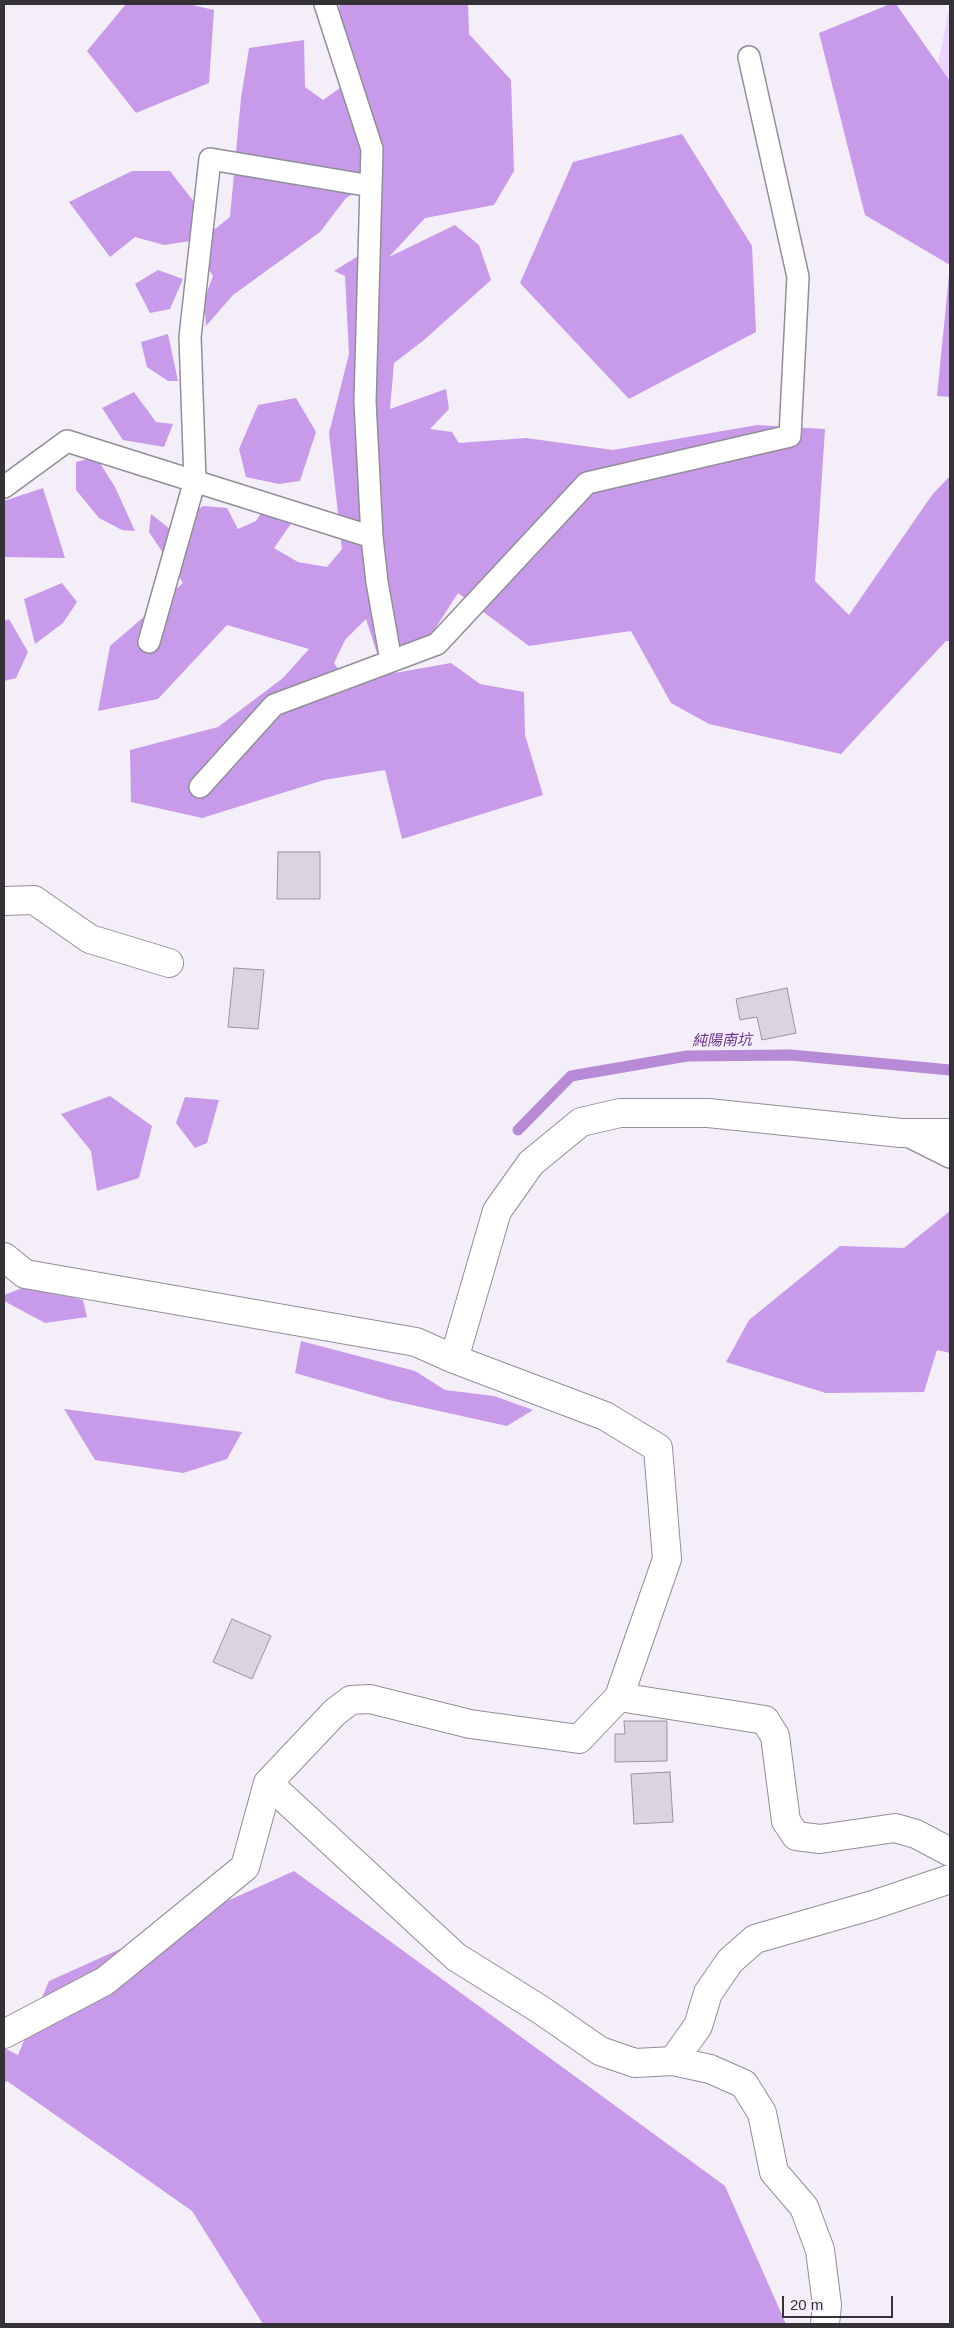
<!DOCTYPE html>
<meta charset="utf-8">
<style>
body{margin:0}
#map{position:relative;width:954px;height:2328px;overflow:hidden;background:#f4eef8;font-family:Helvetica,sans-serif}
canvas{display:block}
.frame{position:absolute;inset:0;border:5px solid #343236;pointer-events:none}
.scale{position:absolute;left:782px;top:2296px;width:111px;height:22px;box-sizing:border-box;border:2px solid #343236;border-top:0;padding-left:6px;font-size:15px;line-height:18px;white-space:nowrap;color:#343236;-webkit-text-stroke:4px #f4eef8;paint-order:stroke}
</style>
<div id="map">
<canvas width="954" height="2328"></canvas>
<div class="frame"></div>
<div class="scale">20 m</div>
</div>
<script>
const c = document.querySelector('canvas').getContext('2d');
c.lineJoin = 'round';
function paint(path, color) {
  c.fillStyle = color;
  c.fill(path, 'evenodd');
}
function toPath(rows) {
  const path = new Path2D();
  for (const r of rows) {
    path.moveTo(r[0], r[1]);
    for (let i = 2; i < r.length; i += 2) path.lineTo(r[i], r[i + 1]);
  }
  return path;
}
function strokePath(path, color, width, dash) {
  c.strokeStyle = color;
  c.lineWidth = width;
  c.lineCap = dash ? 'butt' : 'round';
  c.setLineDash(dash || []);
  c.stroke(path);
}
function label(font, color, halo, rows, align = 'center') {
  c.font = font + ' Helvetica,"Noto Sans TC",sans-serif';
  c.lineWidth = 4.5;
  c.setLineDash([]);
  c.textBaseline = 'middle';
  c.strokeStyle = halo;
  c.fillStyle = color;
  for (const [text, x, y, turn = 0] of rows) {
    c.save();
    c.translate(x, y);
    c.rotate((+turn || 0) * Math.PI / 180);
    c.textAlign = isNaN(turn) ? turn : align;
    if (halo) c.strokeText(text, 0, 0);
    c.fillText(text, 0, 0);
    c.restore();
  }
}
paint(toPath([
 [950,4,950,150,924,135]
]), '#ebd4fe');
paint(toPath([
 [126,4,188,4,214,10,209,83,136,113,87,51],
 [339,4,468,4,469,34,511,80,514,171,494,205,425,218,389,257,455,225,479,245,491,280,424,340,394,363,390,409,446,389,449,409,430,429,452,432,459,443,526,438,613,450,757,425,825,429,815,581,849,615,932,495,950,476,950,641,946,641,841,754,709,724,671,703,631,631,529,646,458,593,429,638,377,653,366,619,345,640,334,663,350,686,383,675,451,663,480,684,524,692,525,735,543,795,402,839,385,770,324,780,202,818,131,802,130,750,218,727,283,678,309,649,227,625,158,699,98,711,110,646,183,583,149,532,151,514,170,529,203,506,227,508,238,529,256,521,274,494,293,521,274,548,298,562,327,567,342,549,329,433,349,354,345,276,334,271,376,245,358,191,346,198,320,232,233,295,206,326,204,300,213,276,190,241,164,245,135,237,110,257,69,202,132,171,170,171,215,229,230,217,241,98,249,48,304,40,305,87,323,100,357,76,340,40],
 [890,4,896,4,950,81,950,397,937,396,950,265,865,215,819,33],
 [682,134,752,246,756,332,629,399,520,283,573,162],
 [158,270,183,279,170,309,150,313,135,284],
 [168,334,178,381,168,381,147,367,141,342],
 [134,392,156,422,173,424,164,447,123,440,102,408],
 [296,398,316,432,300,481,279,484,246,477,239,449,258,405],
 [96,457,115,487,135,531,122,530,99,518,76,490,76,462],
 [43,488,65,558,4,557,4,501],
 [62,583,77,602,63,623,35,644,24,599],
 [9,619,28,652,16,678,4,681,4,621],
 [110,1096,152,1126,139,1178,97,1191,91,1151,61,1114],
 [185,1097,219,1100,207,1143,195,1148,176,1123],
 [950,1211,950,1353,937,1350,924,1392,826,1393,726,1362,749,1320,840,1246,904,1248],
 [27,1286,83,1300,87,1317,45,1323,4,1301,4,1295],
 [301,1341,415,1371,445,1390,494,1396,533,1410,507,1426,389,1400,295,1373],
 [64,1409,242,1432,227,1459,183,1473,95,1460],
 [294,1871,725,2186,786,2324,263,2324,192,2211,7,2081,4,2083,4,2048,18,2055,49,1981]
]), '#c79be9');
strokePath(toPath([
 [518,1130,571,1076,687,1056,791,1055,950,1070]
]), '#b68ad7', 11);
const building = toPath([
 [278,852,320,852,320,899,277,899,278,852],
 [234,968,264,970,258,1029,228,1027,234,968],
 [787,988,796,1033,762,1040,757,1017,740,1020,736,999,787,988],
 [232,1619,271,1636,252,1679,213,1662,232,1619],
 [624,1721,667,1721,667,1761,615,1762,615,1734,625,1734,624,1721],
 [670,1772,673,1822,634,1824,631,1774,670,1772]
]);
paint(building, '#d9d4dd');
strokePath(building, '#99949d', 1);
const service = toPath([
 [325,4,372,149,365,402,372,537,377,582,391,661],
 [4,487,67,441,372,537],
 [149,642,195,480,190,337,210,159,371,186],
 [200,787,274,705,437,644,587,483,790,436,798,277,749,57],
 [904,1134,950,1157]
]);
const minor = toPath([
 [4,901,34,900,90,939,169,963],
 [4,1257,25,1274,416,1342,454,1359,605,1416,658,1448,667,1559,619,1697,579,1739,470,1724,370,1699,351,1700,335,1712,268,1783,245,1867,105,1981,4,2034],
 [454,1359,497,1211,531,1163,581,1122,620,1113,708,1113,901,1133,950,1133],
 [619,1697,765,1720,775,1736,786,1821,796,1836,820,1839,895,1828,916,1834,950,1852],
 [268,1783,456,1957,541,2010,600,2051,635,2063,673,2061,710,2069,744,2084,762,2113,774,2172,804,2207,820,2250,827,2305,825,2324],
 [673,2061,698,2026,708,1993,730,1961,755,1939,873,1905,950,1879]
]);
strokePath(service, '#928e97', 24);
strokePath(minor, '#928e97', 30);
strokePath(service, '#fff', 21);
strokePath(minor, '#fff', 28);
label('italic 15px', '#6b338e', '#f4eef8', [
 ["純陽南坑",722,1041,-1]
]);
</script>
